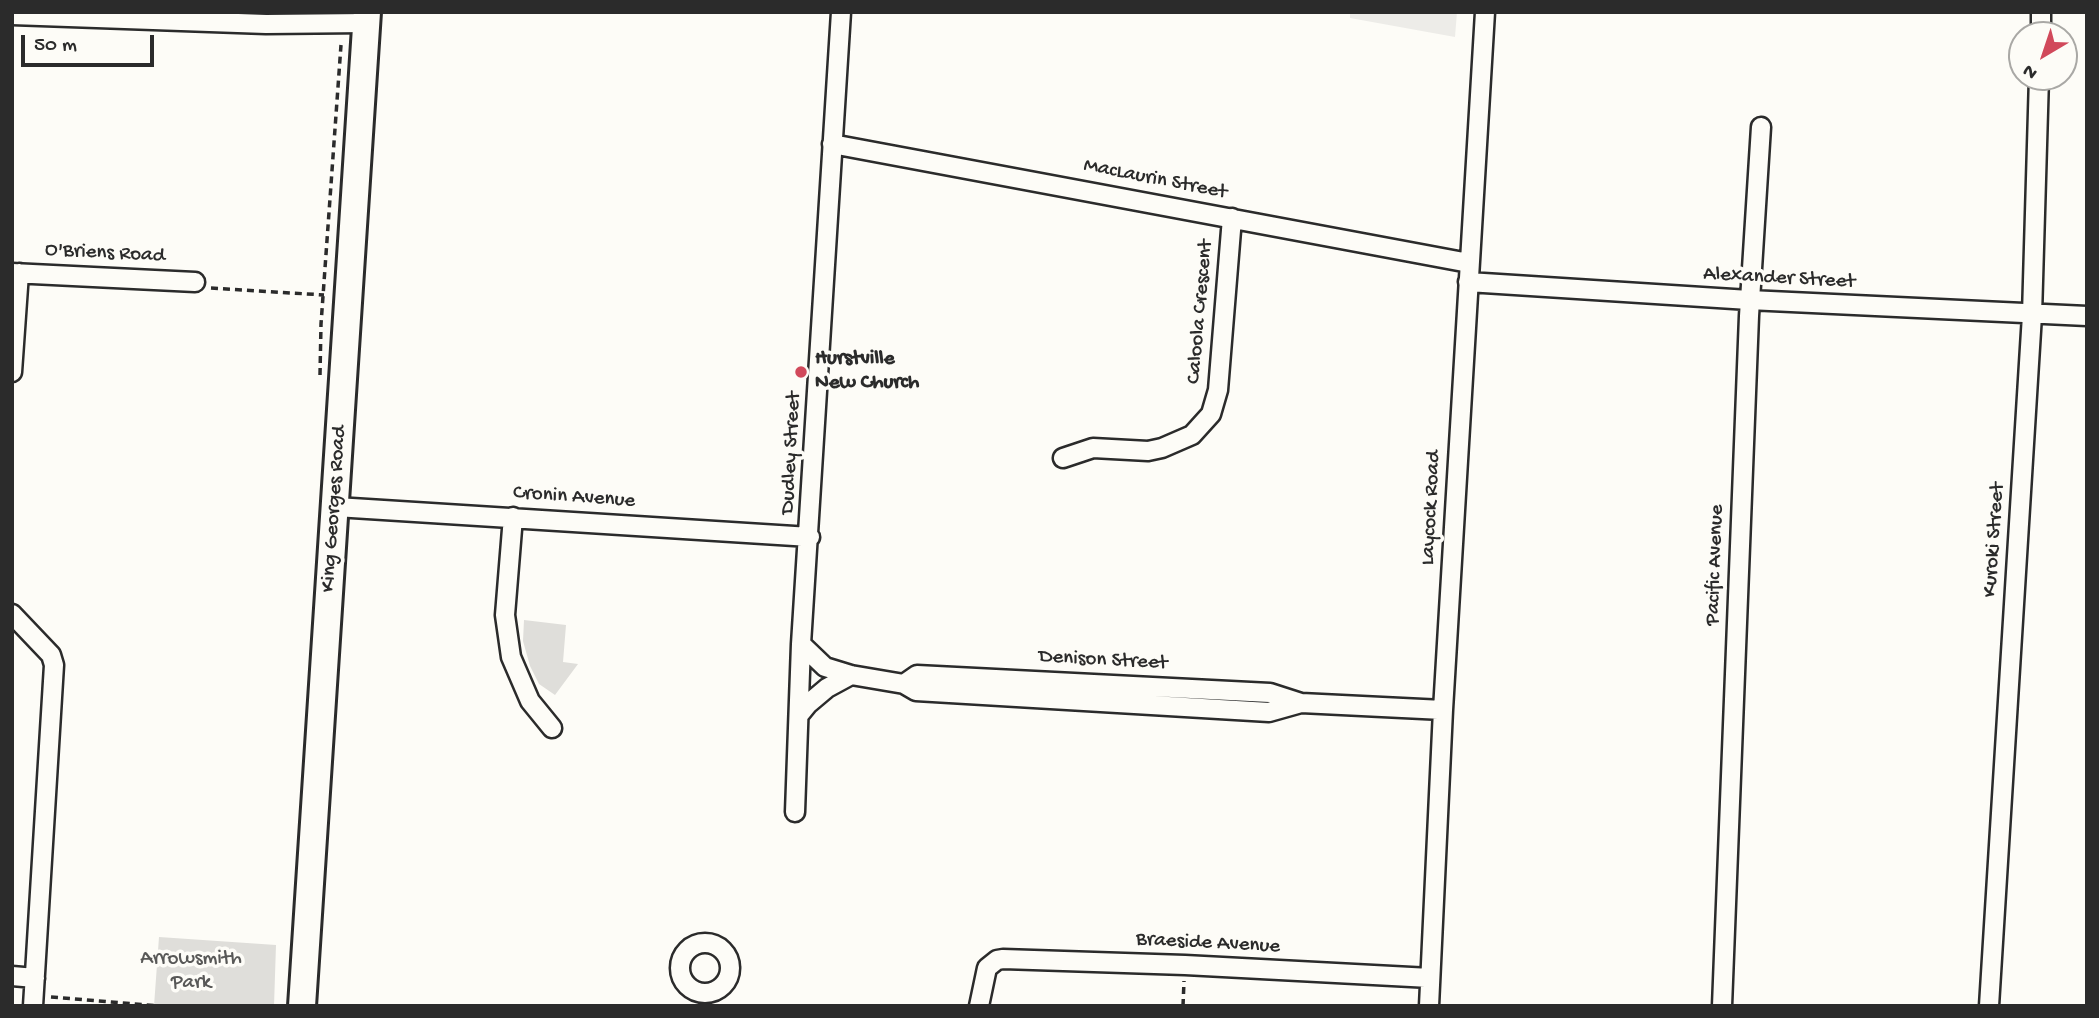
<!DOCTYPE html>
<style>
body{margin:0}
#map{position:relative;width:2099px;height:1018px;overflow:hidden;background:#fdfcf7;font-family:"Gochi Hand",sans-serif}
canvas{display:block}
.frame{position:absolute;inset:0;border:14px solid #2b2b2b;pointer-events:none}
.north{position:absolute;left:2008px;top:21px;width:70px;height:70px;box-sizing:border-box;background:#fdfcf7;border:2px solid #a9a8a5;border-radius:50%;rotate:219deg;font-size:19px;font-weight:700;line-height:28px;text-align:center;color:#2b2b2b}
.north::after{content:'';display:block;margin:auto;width:24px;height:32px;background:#d1495b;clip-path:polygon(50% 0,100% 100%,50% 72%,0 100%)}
.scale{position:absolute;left:21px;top:35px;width:133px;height:32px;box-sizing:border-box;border:4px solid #2b2b2b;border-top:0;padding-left:9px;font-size:21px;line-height:24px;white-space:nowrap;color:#2b2b2b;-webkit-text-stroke:5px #fdfcf7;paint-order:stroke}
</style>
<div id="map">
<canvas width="2099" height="1018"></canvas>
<div class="frame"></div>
<div class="north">N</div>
<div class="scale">50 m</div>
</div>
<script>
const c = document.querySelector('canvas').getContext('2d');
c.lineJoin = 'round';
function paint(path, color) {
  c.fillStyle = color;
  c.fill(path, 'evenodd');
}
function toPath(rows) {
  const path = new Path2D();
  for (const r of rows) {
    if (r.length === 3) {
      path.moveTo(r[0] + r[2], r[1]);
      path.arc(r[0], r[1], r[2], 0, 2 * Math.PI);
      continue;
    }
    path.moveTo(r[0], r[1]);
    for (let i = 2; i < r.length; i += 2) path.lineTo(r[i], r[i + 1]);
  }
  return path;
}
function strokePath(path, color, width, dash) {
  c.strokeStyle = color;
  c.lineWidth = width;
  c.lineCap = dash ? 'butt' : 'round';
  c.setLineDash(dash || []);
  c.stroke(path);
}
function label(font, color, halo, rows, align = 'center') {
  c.font = font + ' "Gochi Hand",sans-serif';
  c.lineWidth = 7;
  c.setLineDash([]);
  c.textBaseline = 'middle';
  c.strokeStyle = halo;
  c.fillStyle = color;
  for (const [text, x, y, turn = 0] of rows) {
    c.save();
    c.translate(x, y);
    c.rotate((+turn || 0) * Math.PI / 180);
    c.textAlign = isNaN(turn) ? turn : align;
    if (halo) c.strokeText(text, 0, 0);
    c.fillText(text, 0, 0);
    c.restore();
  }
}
paint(toPath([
 [1350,12,1457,12,1455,37,1350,18]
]), '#edece8');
paint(toPath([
 [524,620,566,625,563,662,578,664,555,695,539,684,530,666,523,641],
 [159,937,276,945,274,1006,154,1006]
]), '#dfdeda');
const minor = toPath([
 [12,15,266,24,366,23],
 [2041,35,2041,12],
 [832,144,1469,263],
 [12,273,195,282],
 [1468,282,1749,300,2087,316],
 [12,372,19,273],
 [1063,458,1093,448,1148,451,1162,448,1192,435,1211,414,1218,390,1232,218],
 [336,507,810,537],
 [513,517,505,615,511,657,530,701,552,728],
 [12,614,51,655,54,665,33,1006],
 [801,644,825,667,851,675,904,684,916,691,1269,712,1301,703],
 [904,684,917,675,1270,693,1301,703,1443,710],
 [799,715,808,704,827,688,851,675],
 [795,812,801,644,841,12],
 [705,968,25],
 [12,976,35,978],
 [979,1006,987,968,997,960,1003,959,1185,965,1430,978],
 [1429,1006,1443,710,1485,12],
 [1722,1006,1749,316,1761,127],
 [1989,1006,2032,315,2039,77]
]);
const highway = toPath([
 [302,1006,367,12]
]);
strokePath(minor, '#2b2b2b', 23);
strokePath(highway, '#2b2b2b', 32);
strokePath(toPath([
 [211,288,324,295],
 [320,375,321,324,341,45],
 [51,997,160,1006],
 [1183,1006,1184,981]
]), '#2b2b2b', 3.5, [7, 5]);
strokePath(minor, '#fdfcf7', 18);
strokePath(highway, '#fdfcf7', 26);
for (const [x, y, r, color] of [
 [801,372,7,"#d1495b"]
]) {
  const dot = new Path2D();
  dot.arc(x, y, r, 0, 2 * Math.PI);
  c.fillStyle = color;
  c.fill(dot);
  strokePath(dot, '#fdfcf7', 2.5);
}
label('21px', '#2b2b2b', '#fdfcf7', [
 ["MacLaurin Street",1155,180,11],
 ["O'Briens Road",105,254,3],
 ["Alexander Street",1779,279,3],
 ["Caloola Crescent",1201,312,-85],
 ["Dudley Street",792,453,-87],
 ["Cronin Avenue",574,498,4],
 ["Laycock Road",1432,508,-87],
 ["King Georges Road",335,509,-86],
 ["Kuroki Street",1995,540,-86],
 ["Pacific Avenue",1716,565,-88],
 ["Denison Street",1103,661,3],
 ["Braeside Avenue",1208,944,3]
]);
label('bold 21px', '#2b2b2b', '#fdfcf7', [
 ["Hurstville",815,360],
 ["New Church",815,384]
], 'left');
label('21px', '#585857', '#fdfcf7', [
 ["Arrowsmith",191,960],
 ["Park",191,984]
]);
</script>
